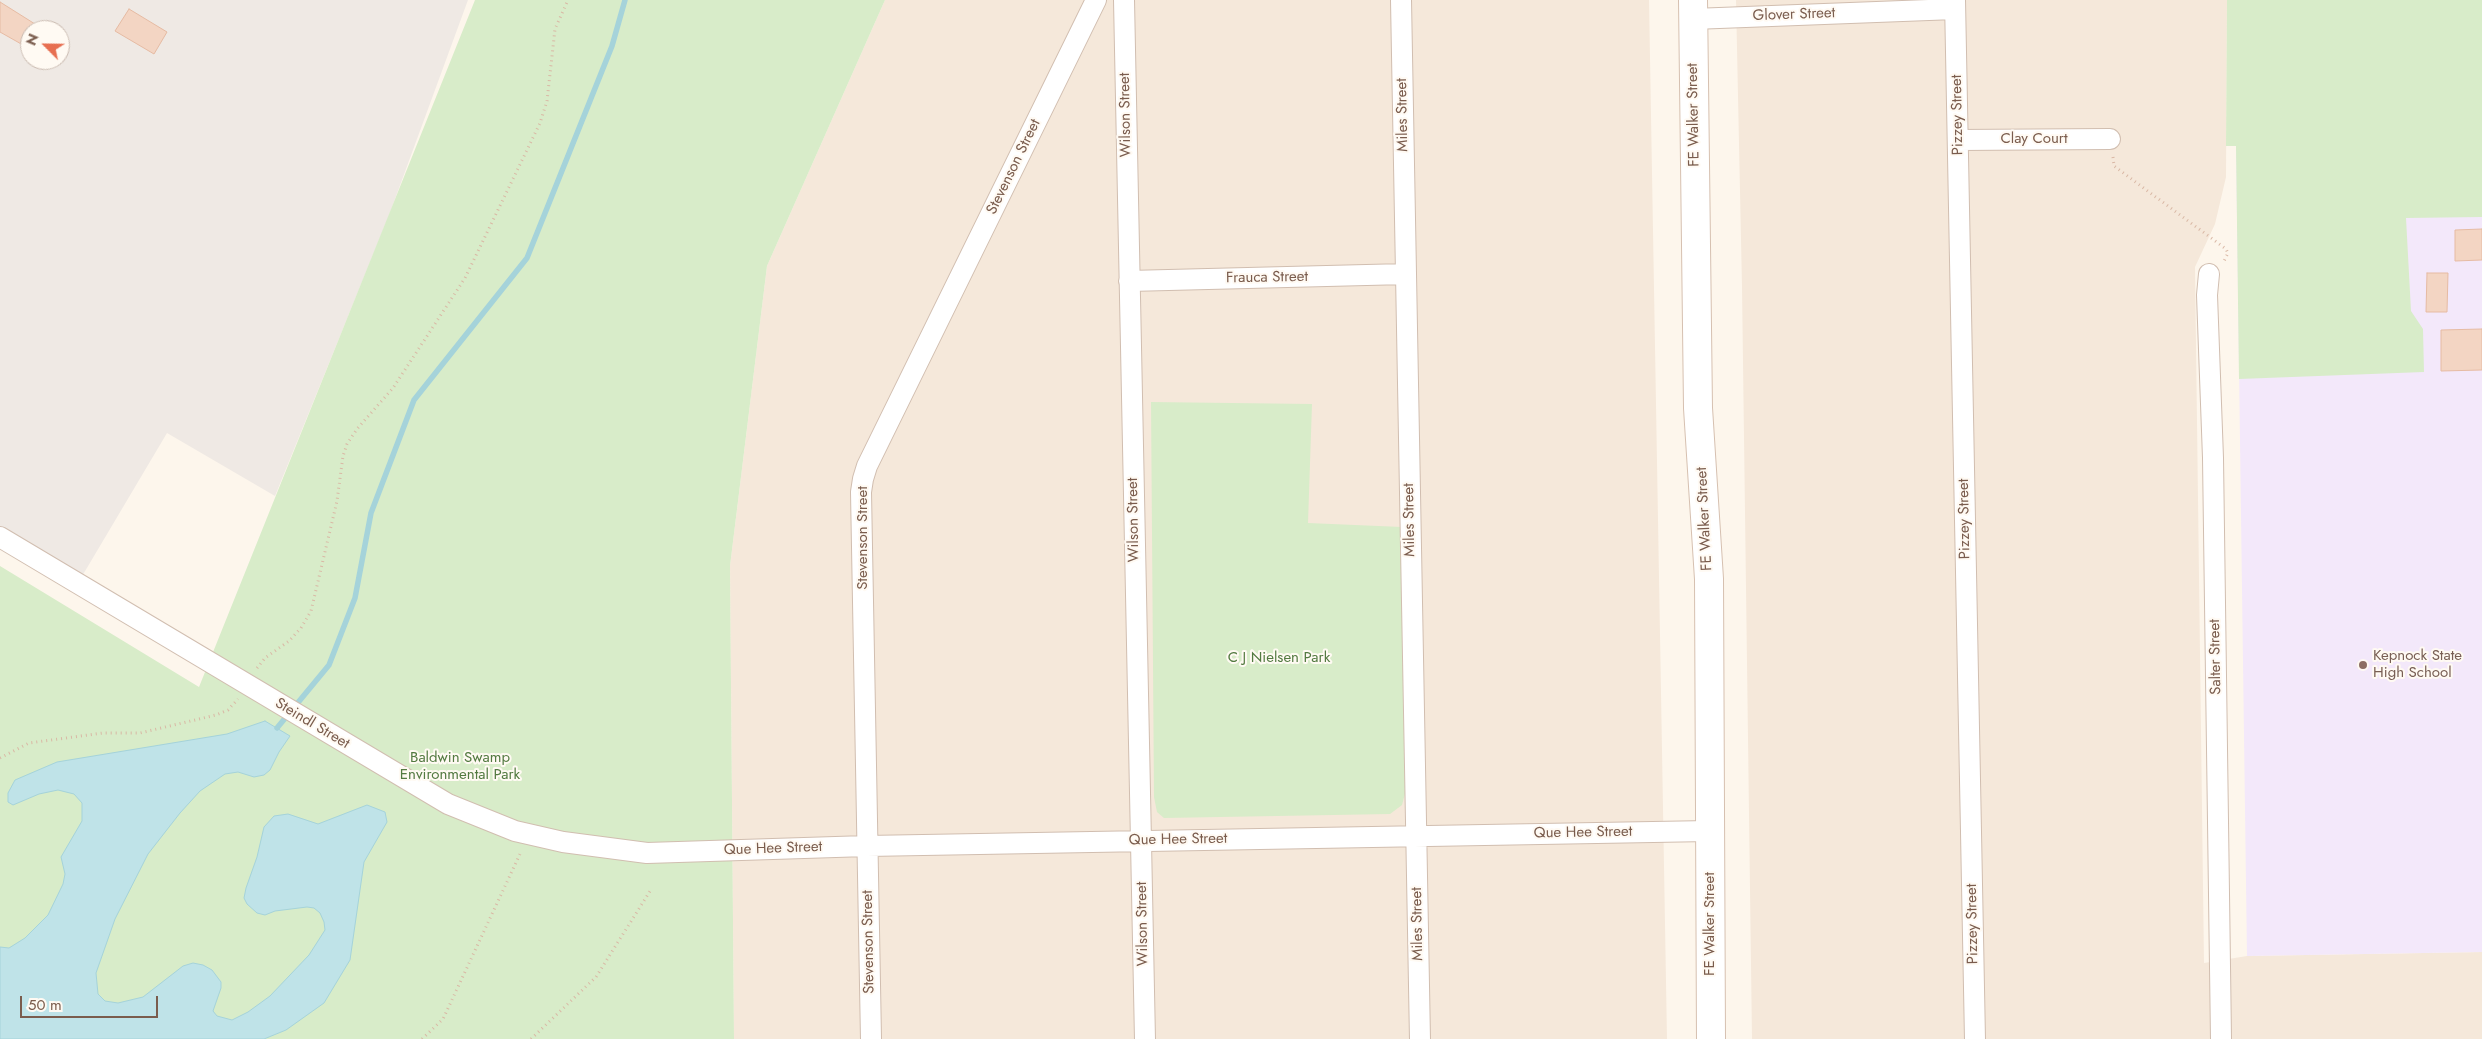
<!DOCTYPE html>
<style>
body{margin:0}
#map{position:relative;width:2482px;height:1039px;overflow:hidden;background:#fdf6ec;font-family:Jost,sans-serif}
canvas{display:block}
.north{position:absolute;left:20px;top:20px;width:50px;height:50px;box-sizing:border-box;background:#fffaf3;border:1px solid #cabbb1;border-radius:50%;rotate:293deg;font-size:14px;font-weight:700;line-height:20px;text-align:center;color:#7a5c4d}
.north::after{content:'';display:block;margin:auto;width:18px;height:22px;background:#e76f51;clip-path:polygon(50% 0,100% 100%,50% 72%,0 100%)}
.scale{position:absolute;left:20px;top:996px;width:138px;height:22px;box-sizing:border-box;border:2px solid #7a5c4d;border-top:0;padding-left:6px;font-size:15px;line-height:18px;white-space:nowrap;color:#7a5c4d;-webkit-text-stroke:4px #fffaf3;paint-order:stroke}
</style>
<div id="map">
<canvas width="2482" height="1039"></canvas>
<div class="north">N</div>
<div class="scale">50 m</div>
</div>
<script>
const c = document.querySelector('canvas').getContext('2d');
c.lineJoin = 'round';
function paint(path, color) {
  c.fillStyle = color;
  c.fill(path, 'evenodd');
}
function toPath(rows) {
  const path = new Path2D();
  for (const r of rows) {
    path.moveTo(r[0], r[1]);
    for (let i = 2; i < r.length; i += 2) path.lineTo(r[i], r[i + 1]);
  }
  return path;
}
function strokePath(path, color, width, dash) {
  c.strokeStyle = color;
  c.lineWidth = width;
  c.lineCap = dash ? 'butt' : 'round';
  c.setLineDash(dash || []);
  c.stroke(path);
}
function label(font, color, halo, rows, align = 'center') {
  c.font = font + ' Jost,sans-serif';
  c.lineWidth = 4;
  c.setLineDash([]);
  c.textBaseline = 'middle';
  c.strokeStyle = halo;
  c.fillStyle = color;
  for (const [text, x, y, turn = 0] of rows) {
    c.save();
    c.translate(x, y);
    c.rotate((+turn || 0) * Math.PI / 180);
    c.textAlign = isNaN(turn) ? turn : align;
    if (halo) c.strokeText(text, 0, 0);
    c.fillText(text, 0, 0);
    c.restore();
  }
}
paint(toPath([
 [885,0,1649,0,1667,1039,734,1039,730,566,767,266],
 [1736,0,2227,0,2226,177,2215,224,2195,267,2204,963,2247,956,2482,952,2482,1039,1752,1039,1742,287]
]), '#f5e8da');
paint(toPath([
 [0,0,468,0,388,218,275,496,167,433,78,583,0,536],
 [30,30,60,30,60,60,30,60]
]), '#efe9e4');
paint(toPath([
 [2482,139,2482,952,2247,956,2236,146]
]), '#f3e8fa');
paint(toPath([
 [475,0,885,0,767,266,730,566,734,1039,0,1039,0,566,199,687],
 [2227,0,2482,0,2482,217,2406,218,2411,311,2423,329,2424,372,2239,379,2236,146,2226,146],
 [1151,402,1312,404,1308,523,1402,527,1406,790,1402,805,1390,814,1164,818,1157,812,1154,797]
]), '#d8ecc9');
const water = toPath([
 [265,721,290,736,279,752,270,770,264,775,254,777,238,772,225,774,200,791,180,813,148,854,115,919,96,973,98,994,105,1001,118,1003,143,997,183,966,193,963,203,965,212,970,221,982,221,988,213,1011,217,1016,232,1020,248,1012,270,996,309,955,325,930,324,922,320,913,314,908,307,907,275,911,265,915,257,913,247,904,244,898,246,888,257,857,264,827,274,816,288,814,318,824,367,805,385,812,387,822,364,862,350,960,324,1003,286,1030,264,1039,0,1039,0,947,9,948,25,938,48,915,63,884,65,874,61,857,82,821,82,803,74,794,58,790,39,794,13,805,8,802,8,793,15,780,57,762,227,734,265,721]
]);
paint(water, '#bfe3e8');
strokePath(water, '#a5d3da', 1);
strokePath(toPath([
 [277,728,329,665,355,598,371,513,414,400,527,258,612,46,625,0]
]), '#a5d3da', 5.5);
const building = toPath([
 [0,2,35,24,23,45,0,32,0,2],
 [129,9,167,32,154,54,115,31,129,9],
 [2482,229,2482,260,2455,261,2455,230,2482,229],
 [2427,273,2448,273,2447,312,2426,312,2427,273],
 [2482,329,2482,370,2441,371,2441,330,2482,329]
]);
paint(building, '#f3d5c3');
strokePath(building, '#e6bba3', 1);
const street = toPath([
 [1124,0,1145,1039],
 [1401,0,1420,1039],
 [1955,0,1975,1039],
 [1693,19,1955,9],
 [1958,140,2110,139],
 [2209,274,2207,295,2213,458,2221,1039],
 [1129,281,1406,274],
 [0,537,448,804,515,831,563,842,647,853,867,846,1709,831],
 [871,1039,861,492,863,479,867,466,1096,0]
]);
const secondary = toPath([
 [1693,0,1698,408,1709,579,1711,1039]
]);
strokePath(street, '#d1beb0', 22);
strokePath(secondary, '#d6c0b0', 30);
strokePath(toPath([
 [2113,157,2114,166,2226,249,2228,253,2223,263],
 [257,668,265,658,289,641,301,628,311,611,337,501,343,456,347,444,357,429,393,388,465,278,540,123,547,101,555,29,568,0],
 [0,758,29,743,103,733,140,733,216,715,228,710,238,699],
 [422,1039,443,1019,520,854],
 [531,1039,596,977,652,888]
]), '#d9b8a5', 3, [1, 4]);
strokePath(street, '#fff', 20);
strokePath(secondary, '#fff', 28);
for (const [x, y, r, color] of [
 [2363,665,5,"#8d6e63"]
]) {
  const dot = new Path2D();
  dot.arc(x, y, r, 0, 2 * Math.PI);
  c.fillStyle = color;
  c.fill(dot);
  strokePath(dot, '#fffaf3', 2);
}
label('15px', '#7a5c4d', '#fffaf3', [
 ["Glover Street",1794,15,-2],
 ["Wilson Street",1126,115,-91],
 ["Miles Street",1403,115,-91],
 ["FE Walker Street",1694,115,-91],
 ["Pizzey Street",1958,115,-91],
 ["Clay Court",2034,139],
 ["Stevenson Street",1014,167,-64],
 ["Frauca Street",1267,278,-1],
 ["FE Walker Street",1705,519,-93],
 ["Pizzey Street",1965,519,-91],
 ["Wilson Street",1134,520,-91],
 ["Miles Street",1410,520,-91],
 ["Stevenson Street",863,538,-90],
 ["Salter Street",2216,657,-91],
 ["Steindl Street",312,724,31],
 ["Que Hee Street",1583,833,-1],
 ["Que Hee Street",1178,840,-1],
 ["Que Hee Street",773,849,-2],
 ["Wilson Street",1143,924,-91],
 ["Miles Street",1418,924,-91],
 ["FE Walker Street",1710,924,-90],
 ["Pizzey Street",1973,924,-91],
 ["Stevenson Street",869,942,-91]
]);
label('15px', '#785e54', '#fffaf3', [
 ["Kepnock State",2373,656],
 ["High School",2373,673]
], 'left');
label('15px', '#537a41', '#fffaf3', [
 ["C J Nielsen Park",1279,658],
 ["Baldwin Swamp",460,758],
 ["Environmental Park",460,775]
]);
</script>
